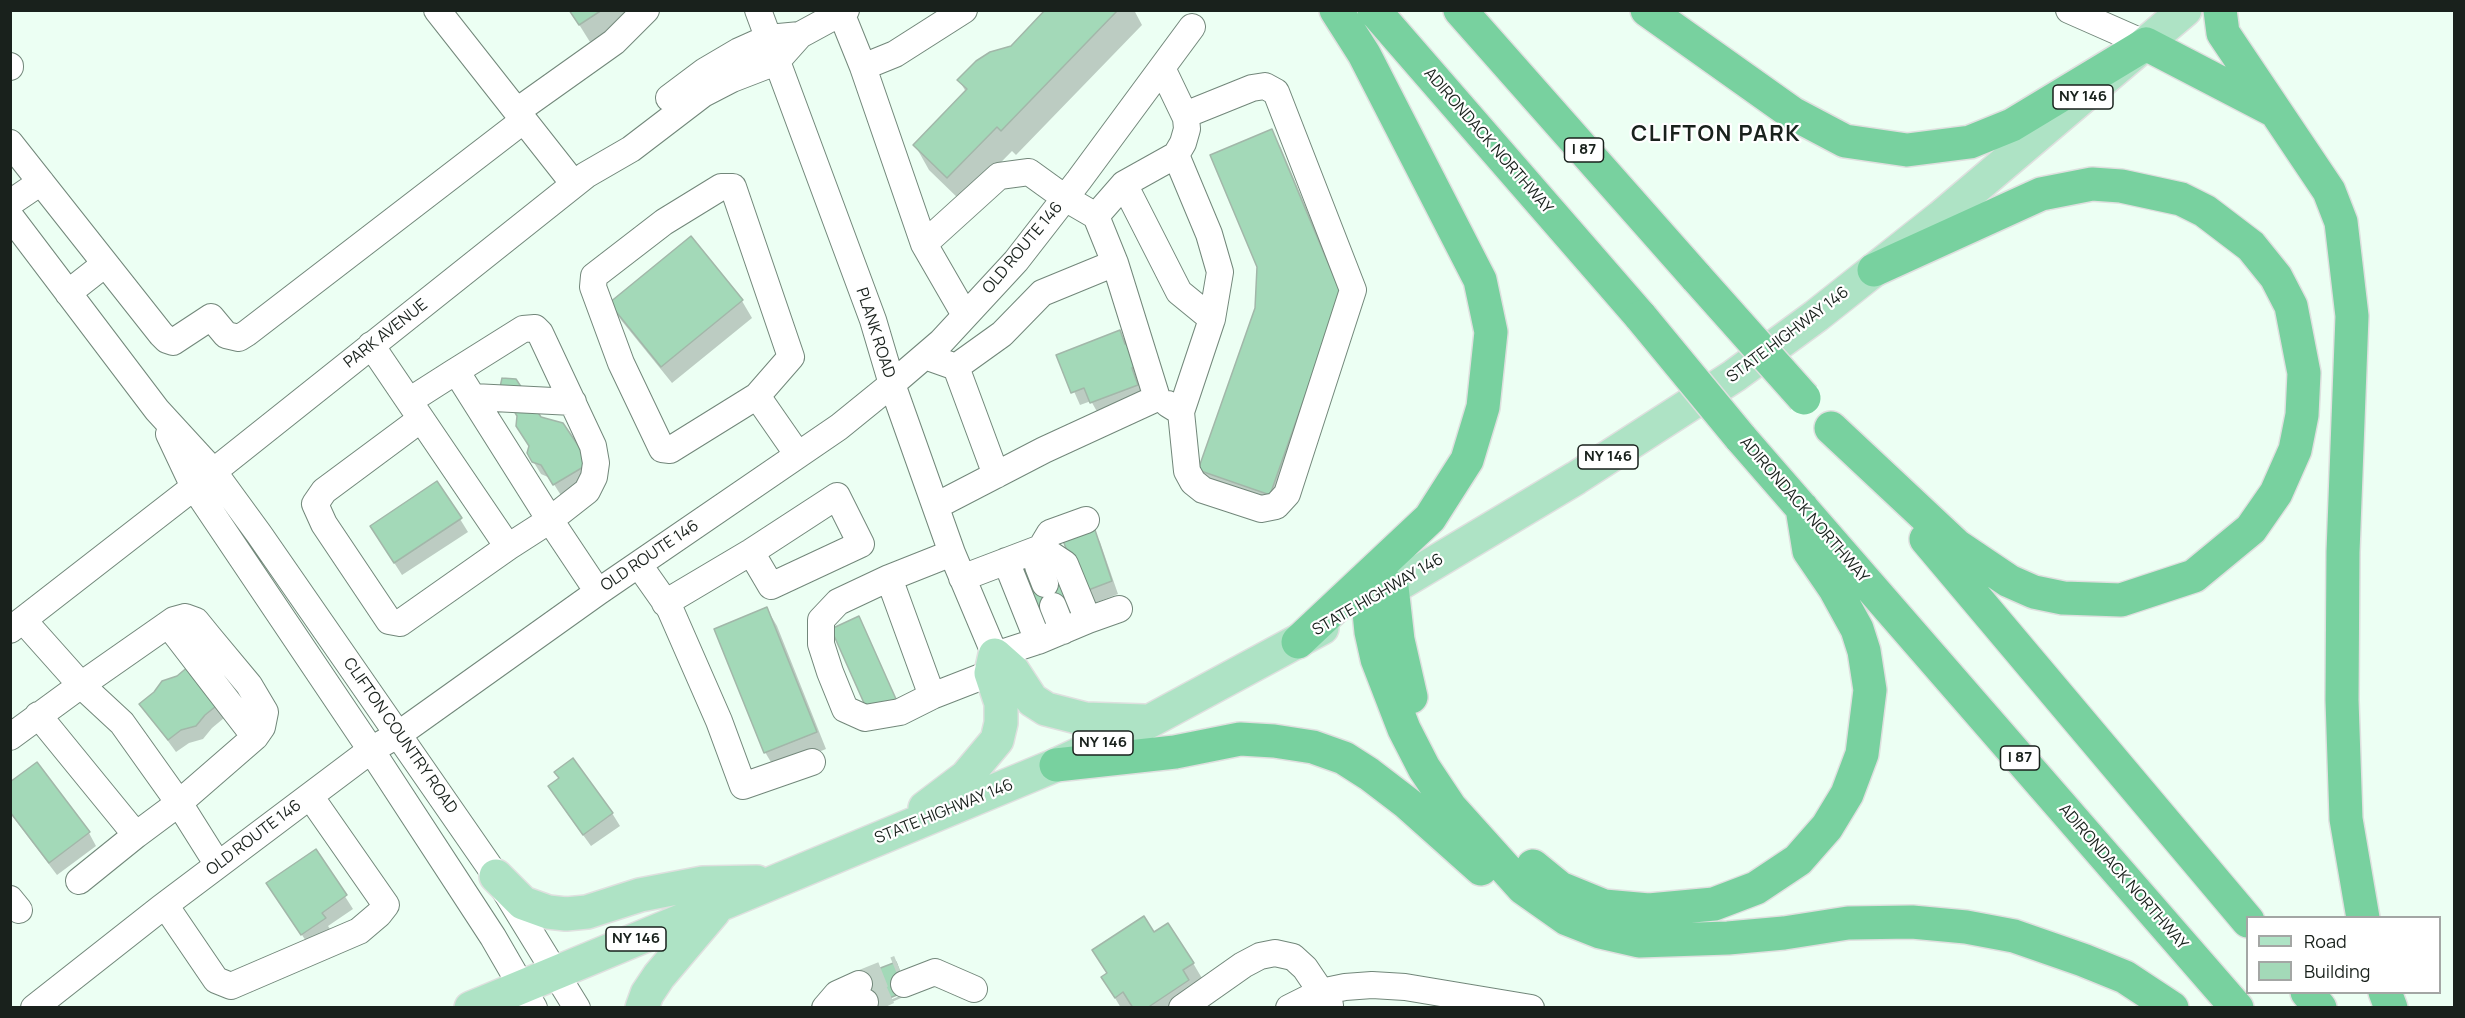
<!DOCTYPE html>
<style>
body{margin:0}
#map{position:relative;width:2465px;height:1018px;overflow:hidden;background:#ecfff3;font-family:Manrope,sans-serif}
canvas{display:block}
.frame{position:absolute;inset:0;border:12px solid #19211c;pointer-events:none}
.legend{position:absolute;left:2246px;top:916px;width:195px;height:78px;box-sizing:border-box;background:#fff;border:2px solid #a3a6a4;margin:0;padding:8px 10px;list-style:none;font-size:18px;color:#19211c}
.legend li{display:flex;align-items:center;gap:12px;height:30px}
.legend b{width:30px;border:2px solid #a3a6a4}
</style>
<div id="map">
<canvas width="2465" height="1018"></canvas>
<div class="frame"></div>
<ul class="legend">
<li><b style="height:8px;background:#aee3c5"></b>Road</li>
<li><b style="height:16px;background:#a3d9b8"></b>Building</li>
</ul>
</div>
<script>
const c = document.querySelector('canvas').getContext('2d');
c.lineJoin = 'round';
function paint(path, color) {
  c.fillStyle = color;
  c.fill(path, 'evenodd');
}
function toPath(rows) {
  const path = new Path2D();
  for (const r of rows) {
    path.moveTo(r[0], r[1]);
    for (let i = 2; i < r.length; i += 2) path.lineTo(r[i], r[i + 1]);
  }
  return path;
}
function strokePath(path, color, width, dash) {
  c.strokeStyle = color;
  c.lineWidth = width;
  c.lineCap = dash ? 'butt' : 'round';
  c.setLineDash(dash || []);
  c.stroke(path);
}
function label(font, color, halo, rows, align = 'center') {
  c.font = font + ' Manrope,sans-serif';
  c.lineWidth = 4.5;
  c.setLineDash([]);
  c.textBaseline = 'middle';
  c.strokeStyle = halo;
  c.fillStyle = color;
  for (const [text, x, y, turn = 0] of rows) {
    c.save();
    c.translate(x, y);
    c.rotate((+turn || 0) * Math.PI / 180);
    c.textAlign = isNaN(turn) ? turn : align;
    if (halo) c.strokeText(text, 0, 0);
    c.fillText(text, 0, 0);
    c.restore();
  }
}
paint(toPath([
 [570,10,637,10,590,42],
 [1047,10,1134,10,1142,25,1016,155,1012,151,962,202,929,170,915,145,966,92,959,80,1012,47],
 [1271,131,1281,148,1350,312,1280,512,1209,487,1199,470,1256,308],
 [691,238,742,301,752,318,672,383,621,320,611,303],
 [1119,332,1150,376,1138,381,1144,398,1099,415,1091,401,1080,405,1058,355],
 [540,418,596,476,562,497,550,478,541,474,528,453],
 [460,519,468,532,402,575,379,539],
 [1093,529,1100,542,1118,594,1092,604,1084,591],
 [1065,578,1078,607,1040,621,1036,612],
 [767,609,777,626,826,749,775,769,765,752],
 [155,693,236,708,212,728,203,739,189,743,176,752,141,704],
 [10,784,89,833,96,846,57,875,10,813],
 [557,799,612,813,620,826,591,846],
 [316,851,353,909,328,926,332,932,310,947,276,896],
 [1154,934,1193,963,1203,980,1182,1008,1121,1008,1103,978],
 [907,993,908,995,878,1008,871,1008]
]), '#0003');
const building = toPath([
 [569,10,602,10,579,25,569,10],
 [1045,10,1118,10,1001,131,997,127,947,178,913,145,967,89,957,80,976,61,990,52,1011,46,1045,10],
 [1272,129,1341,294,1270,495,1198,470,1255,308,1257,267,1210,155,1272,129],
 [691,236,743,300,661,367,609,303,691,236],
 [1120,330,1125,344,1135,341,1144,363,1132,368,1138,385,1090,403,1084,388,1071,393,1056,355,1120,330],
 [502,378,516,379,541,417,563,423,590,463,553,485,541,465,532,462,527,453,529,446,516,426,517,416,500,387,502,378],
 [437,481,462,518,394,563,370,526,437,481],
 [1094,527,1112,581,1083,592,1062,538,1094,527],
 [1066,576,1074,598,1034,613,1026,591,1066,576],
 [767,607,817,732,764,753,714,629,767,607],
 [859,616,896,699,868,712,831,629,859,616],
 [202,655,230,695,205,715,196,726,181,730,168,740,139,704,154,692,162,681,177,676,202,655],
 [573,758,613,813,583,835,548,786,559,778,554,772,573,758],
 [37,762,90,832,49,863,10,812,10,782,37,762],
 [316,849,347,895,322,913,326,918,301,935,266,883,316,849],
 [1144,916,1154,932,1168,923,1194,963,1183,970,1189,980,1147,1008,1133,1008,1123,992,1115,998,1101,977,1107,973,1092,950,1144,916],
 [896,962,907,991,867,1007,857,977,896,962]
]);
paint(building, '#a3d9b8');
strokePath(building, '#a2b7a9', 1.5);
strokePath(toPath([
 [859,984,899,968],
 [865,1002,904,984]
]), '#c2d3c8', 26, [26, 13]);
const minor = toPath([
 [437,10,574,184],
 [758,10,873,320,892,384,952,553,995,655,1038,641,1006,561],
 [840,10,863,67,895,54,964,10],
 [2069,10,2146,44],
 [10,66,10,67],
 [863,67,924,244,965,315],
 [1162,68,1186,118,1187,129,1183,143,1176,155],
 [669,98,705,71,739,51,768,38,800,35,846,10],
 [517,111,614,42,646,10],
 [10,143,161,334,167,340,173,342,211,317,226,335,239,338,247,333,524,120],
 [1124,184,1179,292,1212,319],
 [10,203,41,182],
 [10,216,157,410,213,471,259,534,496,876,577,1008],
 [1096,216,1124,184,1176,155,1209,234,1220,272,1212,319,1181,412,1168,404],
 [924,244,999,176,1029,172,1065,198,1096,216,1115,263,1157,398,1044,450,936,506],
 [68,293,105,264],
 [371,345,508,547,550,520,598,592],
 [925,356,956,367,1002,334,1042,293,1115,263],
 [956,367,996,475],
 [757,396,670,450,662,449,621,363,593,287,594,276,664,222,721,187,733,187,791,357,757,396,798,455],
 [473,397,573,402],
 [409,401,456,371,550,520,587,491,594,477,596,463,593,446,540,333,535,328,523,329,456,371],
 [1181,412,1187,471,1193,482,1203,490,1261,509,1276,506,1287,494,1353,290,1276,92,1265,86,1252,88,1185,115],
 [421,419,324,491,315,504,324,524,389,621,400,623,508,547],
 [169,434,194,487,371,750,493,937,534,1008],
 [952,553,889,578,932,696,991,673],
 [639,565,670,609,719,721,743,786,812,762],
 [889,578,838,602,821,620,821,644,830,672,845,709,865,718,900,712,932,696],
 [962,578,1041,548,1050,533,1086,520],
 [665,603,751,552,837,496,861,544,771,586,751,552],
 [1053,606,1063,631],
 [185,617,196,621,209,637,249,685,265,712,262,727,255,737,179,803,122,723,81,685,174,620,185,617],
 [1088,620,1119,609],
 [168,624,255,737],
 [10,630,194,487,586,175,631,149,703,94,732,79,776,62,800,35],
 [1038,641,1088,620,1065,564,1041,548,1038,566,1045,584],
 [38,715,136,835,79,881],
 [10,737,81,685,23,620],
 [136,835,179,803,218,865],
 [10,899,19,910],
 [165,905,216,980,231,986,359,931,379,914,386,905,310,796],
 [904,984,935,972,974,989],
 [34,1008,161,908,371,750,399,734,598,592,839,427,892,384,941,342,1016,261,1079,180,1192,27],
 [825,1008,837,994,859,984],
 [855,1008,865,1002],
 [1182,1008,1243,965,1260,956,1275,953,1293,957,1305,968,1330,1005],
 [1289,1008,1321,992,1345,987,1372,985,1405,987,1531,1008]
]);
const major = toPath([
 [1367,603,1576,478,1734,376,1816,316,1941,217,2185,10],
 [925,808,966,777,997,740,1001,723,1001,703,991,673,995,655,1013,671,1032,700,1046,709,1085,719,1144,721],
 [496,876,523,903,548,912,566,914,587,912,640,895,703,883,757,882],
 [471,1008,1056,765,1150,721,1322,628],
 [642,1008,647,994,659,976,714,911]
]);
const highway = toPath([
 [1374,10,1641,317],
 [1460,10,1697,278],
 [1647,10,1792,113,1845,141,1907,150,1970,142,2012,125,2146,44,2271,109],
 [2220,10,2223,33,2329,191,2341,222,2352,316,2343,552,2342,700,2346,819,2363,918],
 [1831,428,1957,546,2009,581,2034,592,2063,598,2121,600,2194,576,2251,529,2276,493,2295,450,2302,415,2304,373,2291,306,2276,277,2251,246,2205,211,2181,199,2121,186,2092,184,2041,194,1874,270],
 [1740,437,2237,1008],
 [1926,539,2248,921],
 [1392,587,1398,640,1411,697],
 [1368,602,1371,632,1377,659,1404,729,1424,768,1450,807,1523,888,1567,919,1600,932,1639,941,1728,938,1784,933,1848,923,1912,922,1966,927,2014,936,2083,960,2125,977,2172,1008],
 [1298,642,1430,518,1467,460,1483,407,1491,332,1480,280,1364,54,1336,10],
 [1056,765,1175,752,1240,739,1274,741,1313,747,1344,758,1369,774,1407,803,1481,869],
 [1533,866,1560,888,1604,906,1649,910,1714,904,1756,888,1798,860,1827,827,1847,794,1862,754,1870,690,1864,651,1857,629,1835,589,1809,551,1802,508],
 [2307,992,2320,1008],
 [2385,992,2391,1008]
]);
strokePath(minor, '#72877a', 28);
strokePath(major, '#dfe0df', 36);
strokePath(highway, '#dfe0df', 36);
strokePath(minor, '#fff', 26);
strokePath(major, '#aee3c5', 33);
strokePath(highway, '#78d19f', 33);
const highwayBridge = toPath([
 [1697,278,1804,398],
 [1641,317,1740,437]
]);
strokePath(highwayBridge, '#dfe0df', 36, []);
strokePath(highwayBridge, '#78d19f', 33);
for (const [x, y, w] of [
 [2083,97,60],
 [1584,150,39],
 [1608,457,60],
 [1103,743,60],
 [2020,758,39],
 [636,939,60]
]) {
  const box = new Path2D();
  box.roundRect(x - w / 2, y - 12, w, 24, 4.5);
  c.fillStyle = '#fff';
  c.fill(box);
  strokePath(box, '#19211c', 1.5);
}
label('bold 15px', '#19211c', null, [
 ["NY 146",2083,97],
 ["I 87",1584,150],
 ["NY 146",1608,457],
 ["NY 146",1103,743],
 ["I 87",2020,758],
 ["NY 146",636,939]
]);
label('16px', '#19211c', '#fff', [
 ["ADIRONDACK NORTHWAY",1488,141,49],
 ["OLD ROUTE 146",1023,248,-50],
 ["PLANK ROAD",875,333,72],
 ["PARK AVENUE",386,334,-38],
 ["STATE HIGHWAY 146",1788,335,-37],
 ["ADIRONDACK NORTHWAY",1804,510,49],
 ["OLD ROUTE 146",650,556,-34],
 ["STATE HIGHWAY 146",1378,595,-30],
 ["CLIFTON COUNTRY ROAD",400,736,55],
 ["STATE HIGHWAY 146",944,812,-22],
 ["OLD ROUTE 146",254,838,-37],
 ["ADIRONDACK NORTHWAY",2123,877,49]
]);
c.letterSpacing = '1.5px';
label('bold 22px', '#19211c', '#fff', [
 ["CLIFTON PARK",1716,135]
]);
c.letterSpacing = '0px';
</script>
